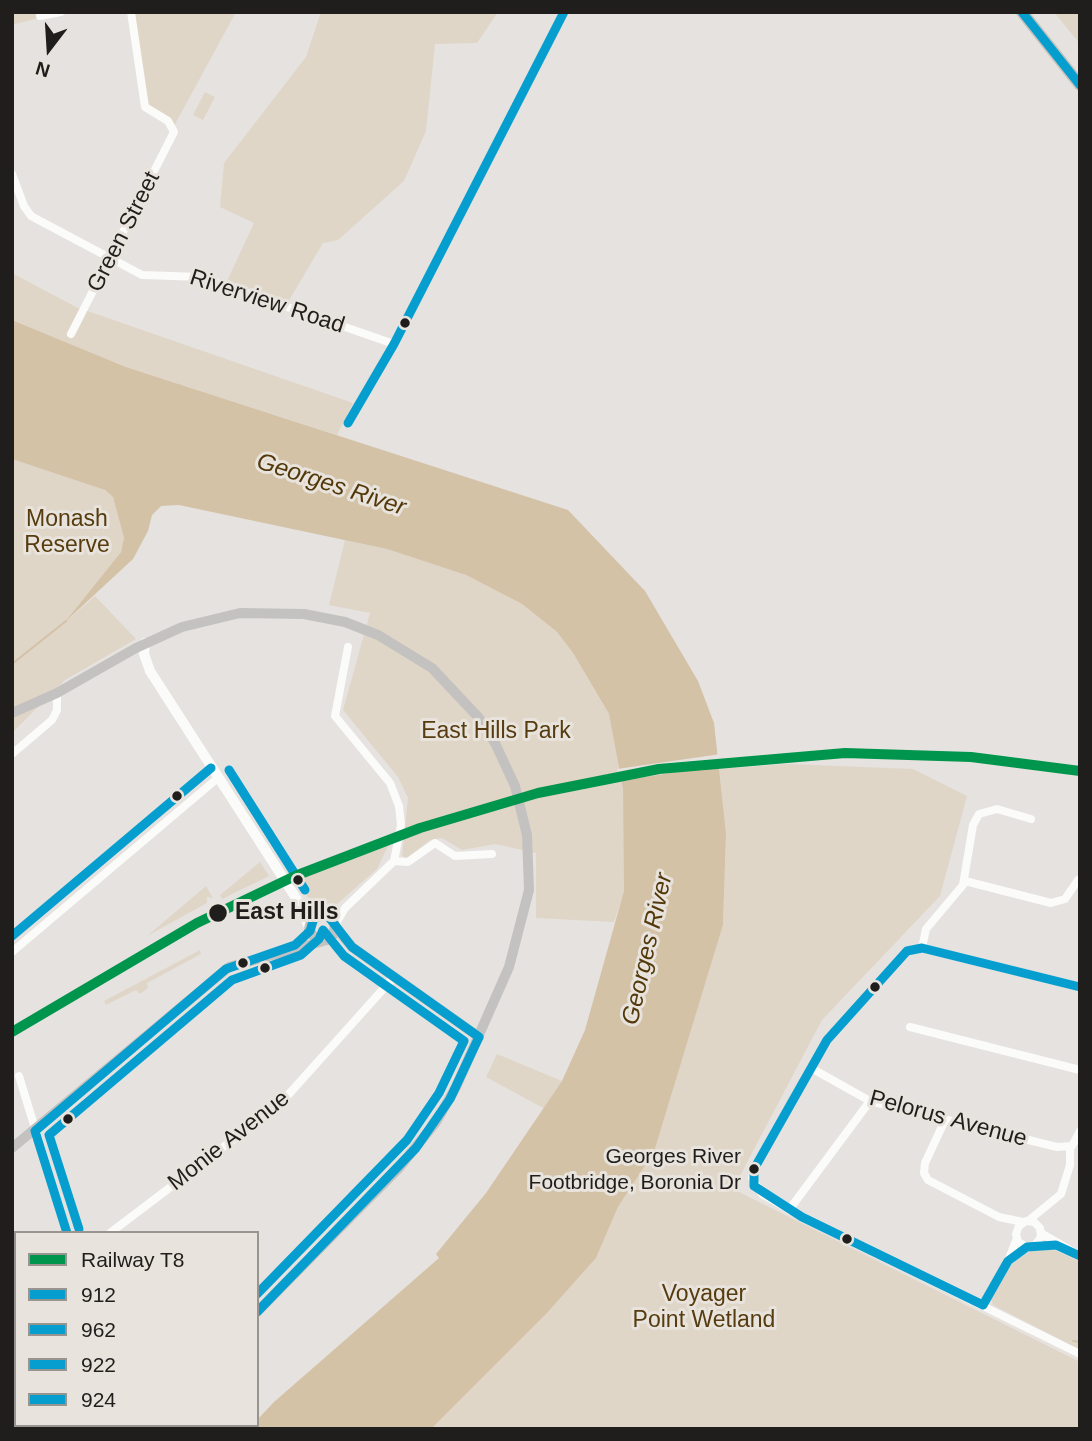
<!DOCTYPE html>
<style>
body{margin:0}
#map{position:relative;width:1092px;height:1441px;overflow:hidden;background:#e5e2df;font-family:Helvetica,sans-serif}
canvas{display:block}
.frame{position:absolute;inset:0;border:14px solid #201e1c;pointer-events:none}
.legend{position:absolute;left:14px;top:1231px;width:245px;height:196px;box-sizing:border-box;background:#e8e3dc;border:2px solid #98948f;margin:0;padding:9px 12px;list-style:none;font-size:21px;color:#201e1c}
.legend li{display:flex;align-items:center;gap:14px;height:35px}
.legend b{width:35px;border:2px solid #98948f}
.north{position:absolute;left:14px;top:14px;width:70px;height:70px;-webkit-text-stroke:5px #e8e3dc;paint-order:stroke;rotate:197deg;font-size:19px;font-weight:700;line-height:28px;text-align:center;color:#201e1c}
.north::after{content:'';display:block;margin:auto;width:24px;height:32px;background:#201e1c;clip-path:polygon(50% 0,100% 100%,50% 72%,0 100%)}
</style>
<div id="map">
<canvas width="1092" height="1441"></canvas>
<div class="frame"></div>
<ul class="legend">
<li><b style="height:9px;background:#00954c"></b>Railway T8</li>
<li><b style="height:9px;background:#059ecf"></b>912</li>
<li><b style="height:9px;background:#059ecf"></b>962</li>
<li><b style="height:9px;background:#059ecf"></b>922</li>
<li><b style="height:9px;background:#059ecf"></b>924</li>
</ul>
<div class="north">N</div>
</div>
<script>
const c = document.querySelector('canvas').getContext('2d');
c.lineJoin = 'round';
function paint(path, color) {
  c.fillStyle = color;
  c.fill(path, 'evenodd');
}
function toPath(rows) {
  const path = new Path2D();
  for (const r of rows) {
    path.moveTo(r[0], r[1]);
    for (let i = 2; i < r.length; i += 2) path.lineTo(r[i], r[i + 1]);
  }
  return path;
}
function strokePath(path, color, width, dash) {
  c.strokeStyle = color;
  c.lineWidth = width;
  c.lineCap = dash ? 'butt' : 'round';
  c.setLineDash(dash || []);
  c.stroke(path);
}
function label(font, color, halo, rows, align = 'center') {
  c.font = font + ' Helvetica,sans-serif';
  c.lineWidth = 6;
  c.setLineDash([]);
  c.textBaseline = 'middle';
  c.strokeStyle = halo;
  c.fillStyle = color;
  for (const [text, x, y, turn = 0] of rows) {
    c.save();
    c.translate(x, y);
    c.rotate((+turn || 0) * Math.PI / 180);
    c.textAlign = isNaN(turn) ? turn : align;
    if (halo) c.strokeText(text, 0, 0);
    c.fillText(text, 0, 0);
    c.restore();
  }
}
paint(toPath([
 [12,12,61,12,12,25],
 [131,12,236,12,173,128,150,111],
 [321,12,498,12,477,43,435,44,426,131,404,181,338,240,323,243,288,302,227,281,254,223,220,207,224,163,306,57],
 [1054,12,1080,12,1080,44],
 [205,92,215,97,203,120,193,115],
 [12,273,76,307,353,403,337,435,126,367,12,320],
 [12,459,84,482,105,490,113,497,124,538,121,552,69,619,95,596,136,639,65,680,12,733],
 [345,540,388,549,466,575,522,604,557,632,573,653,609,714,619,752,623,789,626,860,624,892,614,922,536,918,536,853,495,844,462,850,442,838,430,840,407,858,402,856,408,798,398,777,343,710,370,613,329,605],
 [788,764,913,769,967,796,940,896,822,1020,733,1189,1080,1362,1080,1429,431,1429,547,1313,596,1258,618,1207,654,1152,723,925,726,833,719,769],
 [390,842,377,869,337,904,328,909,310,901,296,878],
 [260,862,269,876,222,899,220,895],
 [206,886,213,898,207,897,207,903,147,936],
 [200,950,201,954,147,983,148,988,140,994,136,990,106,1005,104,1001],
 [497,1054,562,1081,545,1109,486,1077],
 [1034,1249,1052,1249,1080,1262,1080,1350,993,1305,991,1299,1012,1263]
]), '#e0d6c8');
paint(toPath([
 [12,320,126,367,568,510,645,591,698,681,714,723,719,769,726,833,723,925,654,1152,618,1207,596,1258,547,1313,431,1429,249,1429,257,1425,257,1420,274,1402,439,1258,436,1254,486,1193,562,1081,585,1030,624,891,623,789,609,714,573,653,557,632,522,604,466,575,387,549,179,505,161,506,152,515,148,531,133,559,65,622,121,552,124,538,113,497,105,490,12,459]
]), '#d4c2a7');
paint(toPath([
 [721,754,722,765,619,781,617,769]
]), '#e5e2df');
strokePath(toPath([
 [12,664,66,621],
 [1073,1341,1080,1342]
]), '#d4c2a7', 2);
strokePath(toPath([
 [40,16,61,12],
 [12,174,24,206,31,216,142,275,201,277,394,344],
 [71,334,174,132,168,121,145,107,131,12],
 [348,423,394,344,564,12],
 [12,754,52,720,57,710,57,693],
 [394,861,408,862,435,843,455,856,492,854],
 [965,881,1051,903,1065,899,1078,880],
 [335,925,345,908,394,861,401,825,399,806,390,783,335,716,348,647],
 [922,948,926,929,963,885,973,825,979,814,997,809,1031,819],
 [12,952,219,777],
 [1080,987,922,948,907,951,827,1040,756,1164,752,1178,762,1194,802,1217,1080,1354],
 [910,1027,1080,1070],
 [811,1068,870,1101,1057,1147,1072,1146,1080,1131],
 [19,1076,67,1233],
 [945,1120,925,1163,924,1173,928,1180,999,1217,1023,1222],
 [789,1210,870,1101],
 [1028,1221,1061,1194,1070,1165,1070,1148],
 [110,1233,280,1104,394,977],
 [1041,1233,1080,1256],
 [1027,1247,1018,1242,1016,1234,1019,1226,1026,1221,1034,1222,1040,1228,1041,1237,1036,1244],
 [1009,1261,1027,1247,1056,1245],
 [983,1305,1008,1261,1017,1238]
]), '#fbfbfa', 8);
strokePath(toPath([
 [145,643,144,654,150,671,296,898,309,927]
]), '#fbfbfa', 10);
strokePath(toPath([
 [12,713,57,693,136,648,182,627,240,613,304,614,345,622,378,635,432,668,479,718,495,743,515,786,527,835,529,890,509,967,456,1087,436,1122,398,1169,257,1312],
 [336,928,352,947,479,1037],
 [12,1148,229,967,327,940,333,935,335,925,331,918,320,915,311,921,309,929,315,939,323,941],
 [155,1429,158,1425]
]), '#c4c2c0', 10);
strokePath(toPath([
 [1022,12,1080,85]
]), '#c5c1bb', 12);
strokePath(toPath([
 [1022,12,1080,85],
 [348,423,394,344,564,12],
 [754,1186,754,1169,827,1040,907,951,922,948,1080,987],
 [754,1186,802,1217,983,1305],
 [983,1305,1008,1261,1027,1247,1056,1245,1080,1256]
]), '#059ecf', 9);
strokePath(toPath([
 [67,1233,35,1131,226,969,295,945,310,931,314,918,328,916,352,947,479,1037,450,1099,416,1148,257,1312]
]), '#059ecf', 9);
strokePath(toPath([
 [79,1229,49,1135,232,980,301,955,319,939,323,930,344,956,464,1041,439,1093,407,1140,257,1294]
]), '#059ecf', 9);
strokePath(toPath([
 [229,770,305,890],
 [12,936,211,768]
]), '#059ecf', 9);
strokePath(toPath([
 [12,1032,197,923,295,876,420,828,538,793,659,769,845,753,971,757,1080,771]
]), '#00954c', 10);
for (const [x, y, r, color] of [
 [405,323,6,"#201e1c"],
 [177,796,6,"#201e1c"],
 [298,880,6,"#201e1c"],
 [218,913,10,"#201e1c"],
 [243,963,6,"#201e1c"],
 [265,968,6,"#201e1c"],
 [875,987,6,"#201e1c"],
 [68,1119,6,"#201e1c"],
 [754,1169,6,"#201e1c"],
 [847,1239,6,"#201e1c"]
]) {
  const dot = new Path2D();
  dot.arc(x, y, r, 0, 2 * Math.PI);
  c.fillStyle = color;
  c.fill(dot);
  strokePath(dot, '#e8e3dc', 2.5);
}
label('21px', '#201e1c', '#e8e3dc', [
 ["Georges River",741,1157],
 ["Footbridge, Boronia Dr",741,1183]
], 'right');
label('23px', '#201e1c', '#e8e3dc', [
 ["Green Street",124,232,-63],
 ["Riverview Road",267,302,18],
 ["Pelorus Avenue",948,1119,15],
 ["Monie Avenue",229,1141,-38]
]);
label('23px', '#563c0e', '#e8e3dc', [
 ["Monash",67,520],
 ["Reserve",67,546],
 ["East Hills Park",496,732],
 ["Voyager",704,1295],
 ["Point Wetland",704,1321]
]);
label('bold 23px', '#201e1c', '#e8e3dc', [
 ["East Hills",235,913]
], 'left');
label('italic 24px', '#53390a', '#e8e3dc', [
 ["Georges River",331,485,18],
 ["Georges River",648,949,-77]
]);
</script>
